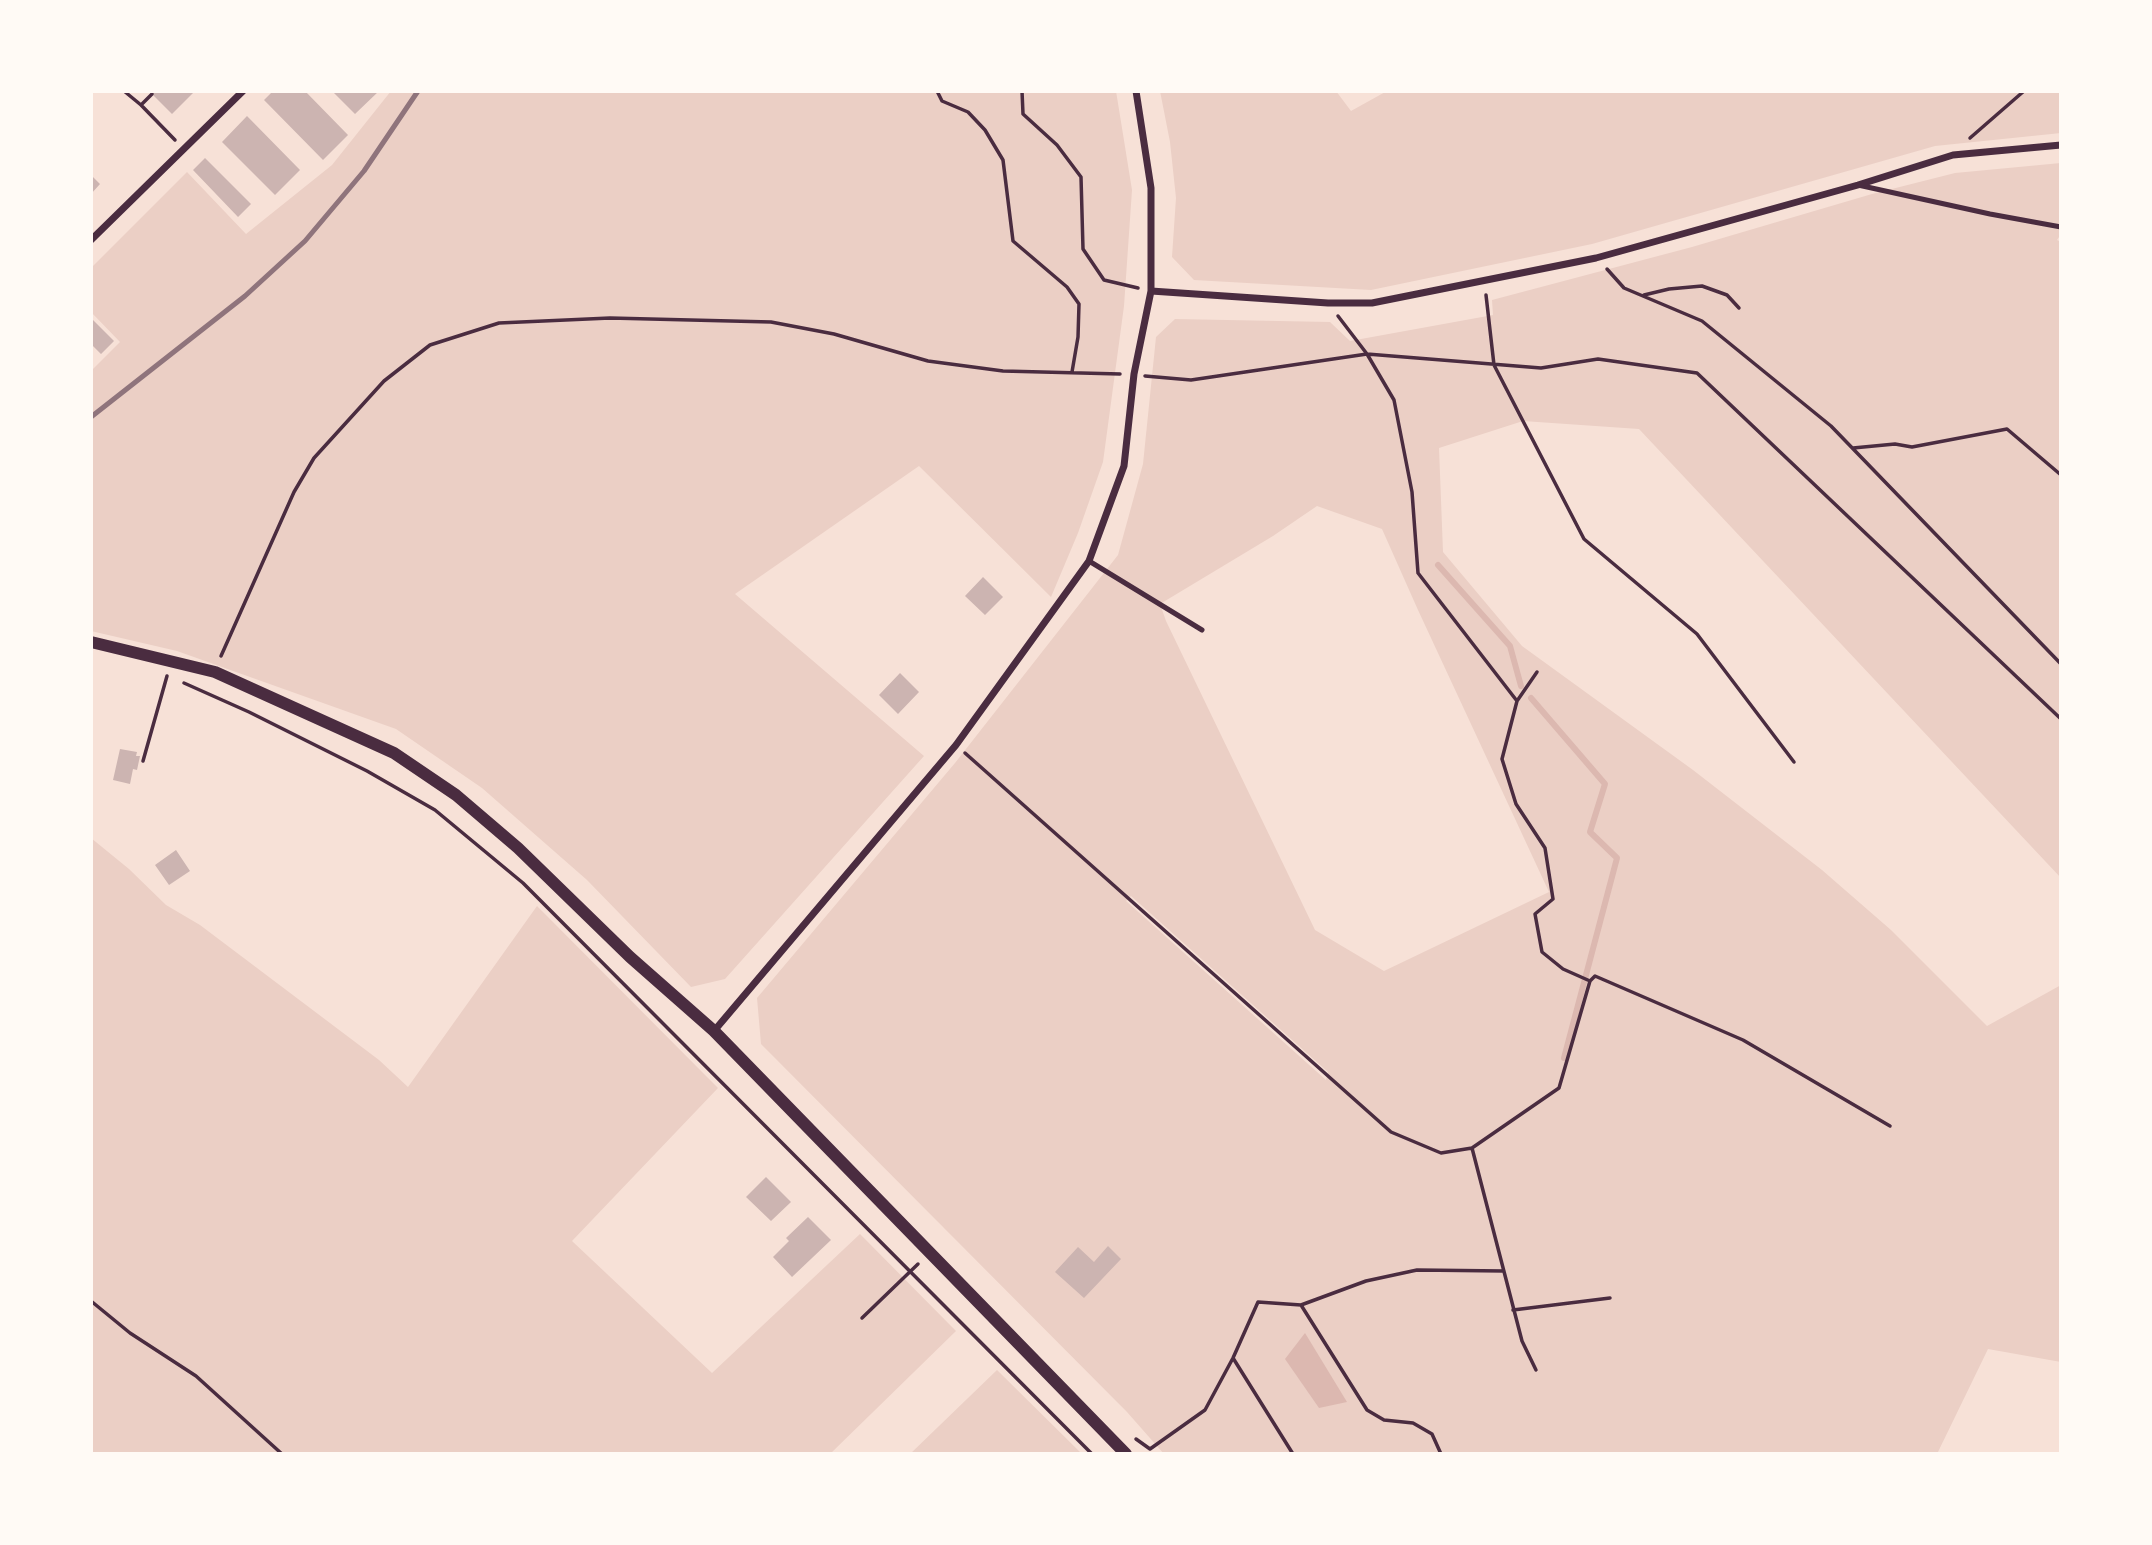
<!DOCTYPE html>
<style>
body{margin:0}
#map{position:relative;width:2152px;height:1545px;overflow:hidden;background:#f7e1d7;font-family:"Alegreya Sans",sans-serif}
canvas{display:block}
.frame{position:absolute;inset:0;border:93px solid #fffaf5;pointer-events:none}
</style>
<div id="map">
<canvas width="2152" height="1545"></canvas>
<div class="frame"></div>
</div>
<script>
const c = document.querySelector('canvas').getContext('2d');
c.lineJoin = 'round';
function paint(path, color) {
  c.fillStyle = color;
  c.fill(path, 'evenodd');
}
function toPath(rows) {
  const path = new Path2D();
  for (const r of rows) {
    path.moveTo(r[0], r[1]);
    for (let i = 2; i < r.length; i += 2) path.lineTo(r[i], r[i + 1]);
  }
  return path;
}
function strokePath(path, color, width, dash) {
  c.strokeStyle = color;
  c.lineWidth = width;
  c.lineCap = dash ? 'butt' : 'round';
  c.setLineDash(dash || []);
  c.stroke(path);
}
paint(toPath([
 [391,91,1116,91,1132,190,1124,306,1103,462,1078,533,1051,597,919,466,735,594,924,756,725,979,691,987,587,880,482,788,396,729,177,651,91,631,91,371,120,342,91,312,91,268,187,172,246,234,332,165],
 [1160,91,1336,91,1351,111,1387,91,2061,91,2061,133,1935,146,1592,244,1371,290,1194,280,1172,257,1176,198,1170,142],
 [2061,163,2061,234,2057,240,2061,242,2061,878,1639,429,1523,421,1439,448,1443,552,1522,646,1693,770,1822,870,1891,930,1987,1026,2061,985,2061,1362,1988,1349,1937,1454,1164,1454,1127,1412,761,1044,757,998,955,763,1118,555,1143,464,1156,337,1175,319,1330,322,1350,341,1493,315,1492,300,1692,247,1872,194,1955,173],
 [1317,506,1382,529,1418,610,1549,892,1384,971,1315,930,1166,621,1160,604,1273,536],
 [1131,896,1328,1072,1326,1080,1126,901],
 [91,838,129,869,166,905,200,925,379,1060,408,1087,537,906,718,1088,572,1241,712,1373,860,1234,956,1331,830,1454,91,1454],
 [997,1370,1082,1454,910,1454]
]), '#ebcfc5');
paint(toPath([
 [1305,1333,1347,1402,1319,1408,1285,1359]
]), '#dcb8b0');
strokePath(toPath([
 [1438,565,1510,646,1521,686],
 [1531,698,1605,784,1590,832,1617,858,1564,1058]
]), '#dcb8b0', 6);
paint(toPath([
 [149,91,195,91,172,114],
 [273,91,305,91,348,135,323,160,264,100],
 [332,91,379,91,355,114],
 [247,116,300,170,275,195,222,142],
 [205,158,251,204,238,217,193,170],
 [91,175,100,184,91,194],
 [91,318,114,341,101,354,91,344],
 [983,577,1003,597,985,615,965,596],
 [900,673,919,692,898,714,879,695],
 [120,749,137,752,136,756,140,756,137,770,133,769,130,784,113,780],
 [176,850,190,871,169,885,155,865],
 [766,1177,791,1202,771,1221,746,1197],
 [808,1217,831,1240,792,1277,773,1257,789,1241,786,1238],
 [1108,1246,1121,1259,1084,1298,1055,1272,1078,1247,1094,1262]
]), '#ccb4b1');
strokePath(toPath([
 [124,91,141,105,175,140],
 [937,91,942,101,968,112,985,130,1003,160,1013,241,1067,287,1079,304,1078,337,1072,372],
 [1022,91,1023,114,1057,145,1081,177,1083,249,1104,280,1138,288],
 [141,105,152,94],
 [1970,138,2024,91],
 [1607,269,1624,288,1702,321,1831,426,2061,664],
 [1486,295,1494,365,1584,539,1697,634,1794,762],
 [1644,295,1669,289,1702,286,1727,295,1739,308],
 [1338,316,1367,354,1394,400,1412,492,1418,573,1517,701,1537,672],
 [1145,376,1191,380,1367,354,1541,368,1598,359,1697,373,2061,719],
 [1853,448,1895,444,1912,447,2007,429,2061,475],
 [221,656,294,492,314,458,384,381,430,345,499,323,610,318,771,322,834,334,928,361,1003,371,1120,374],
 [184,683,249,712,367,771,435,810,523,883,1092,1454],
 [1517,701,1502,759,1516,804,1545,848,1553,899,1535,914,1542,952,1563,969,1590,981],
 [965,753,1391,1132,1441,1153,1472,1148,1559,1088,1590,981,1595,976,1743,1040,1890,1126],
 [143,761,167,676],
 [1472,1148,1522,1341,1536,1370],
 [91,1301,130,1333,196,1376,282,1454],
 [1301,1305,1367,1410,1384,1420,1413,1423,1432,1434,1441,1454],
 [1513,1310,1610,1298],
 [862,1318,918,1264],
 [1233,1358,1293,1454],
 [1136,1439,1150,1449,1205,1410,1233,1358,1258,1302,1301,1305,1366,1281,1417,1270,1504,1271]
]), '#4a2c40', 3.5);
strokePath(toPath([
 [1858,185,1990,214,2061,227],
 [1089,561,1202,630]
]), '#4a2c40', 5);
strokePath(toPath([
 [91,240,243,91],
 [1151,291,1328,303,1372,303,1596,258,1858,185,1953,155,2061,145],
 [714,1031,956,745,1089,561,1124,466,1134,374,1151,291,1151,188,1136,91]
]), '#4a2c40', 7);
strokePath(toPath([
 [91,642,215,672,394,753,456,795,518,848,630,957,714,1031,1126,1454]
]), '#4a2c40', 12);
strokePath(toPath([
 [91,417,245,296,305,241,364,171,418,91]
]), '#8f747c', 5);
</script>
